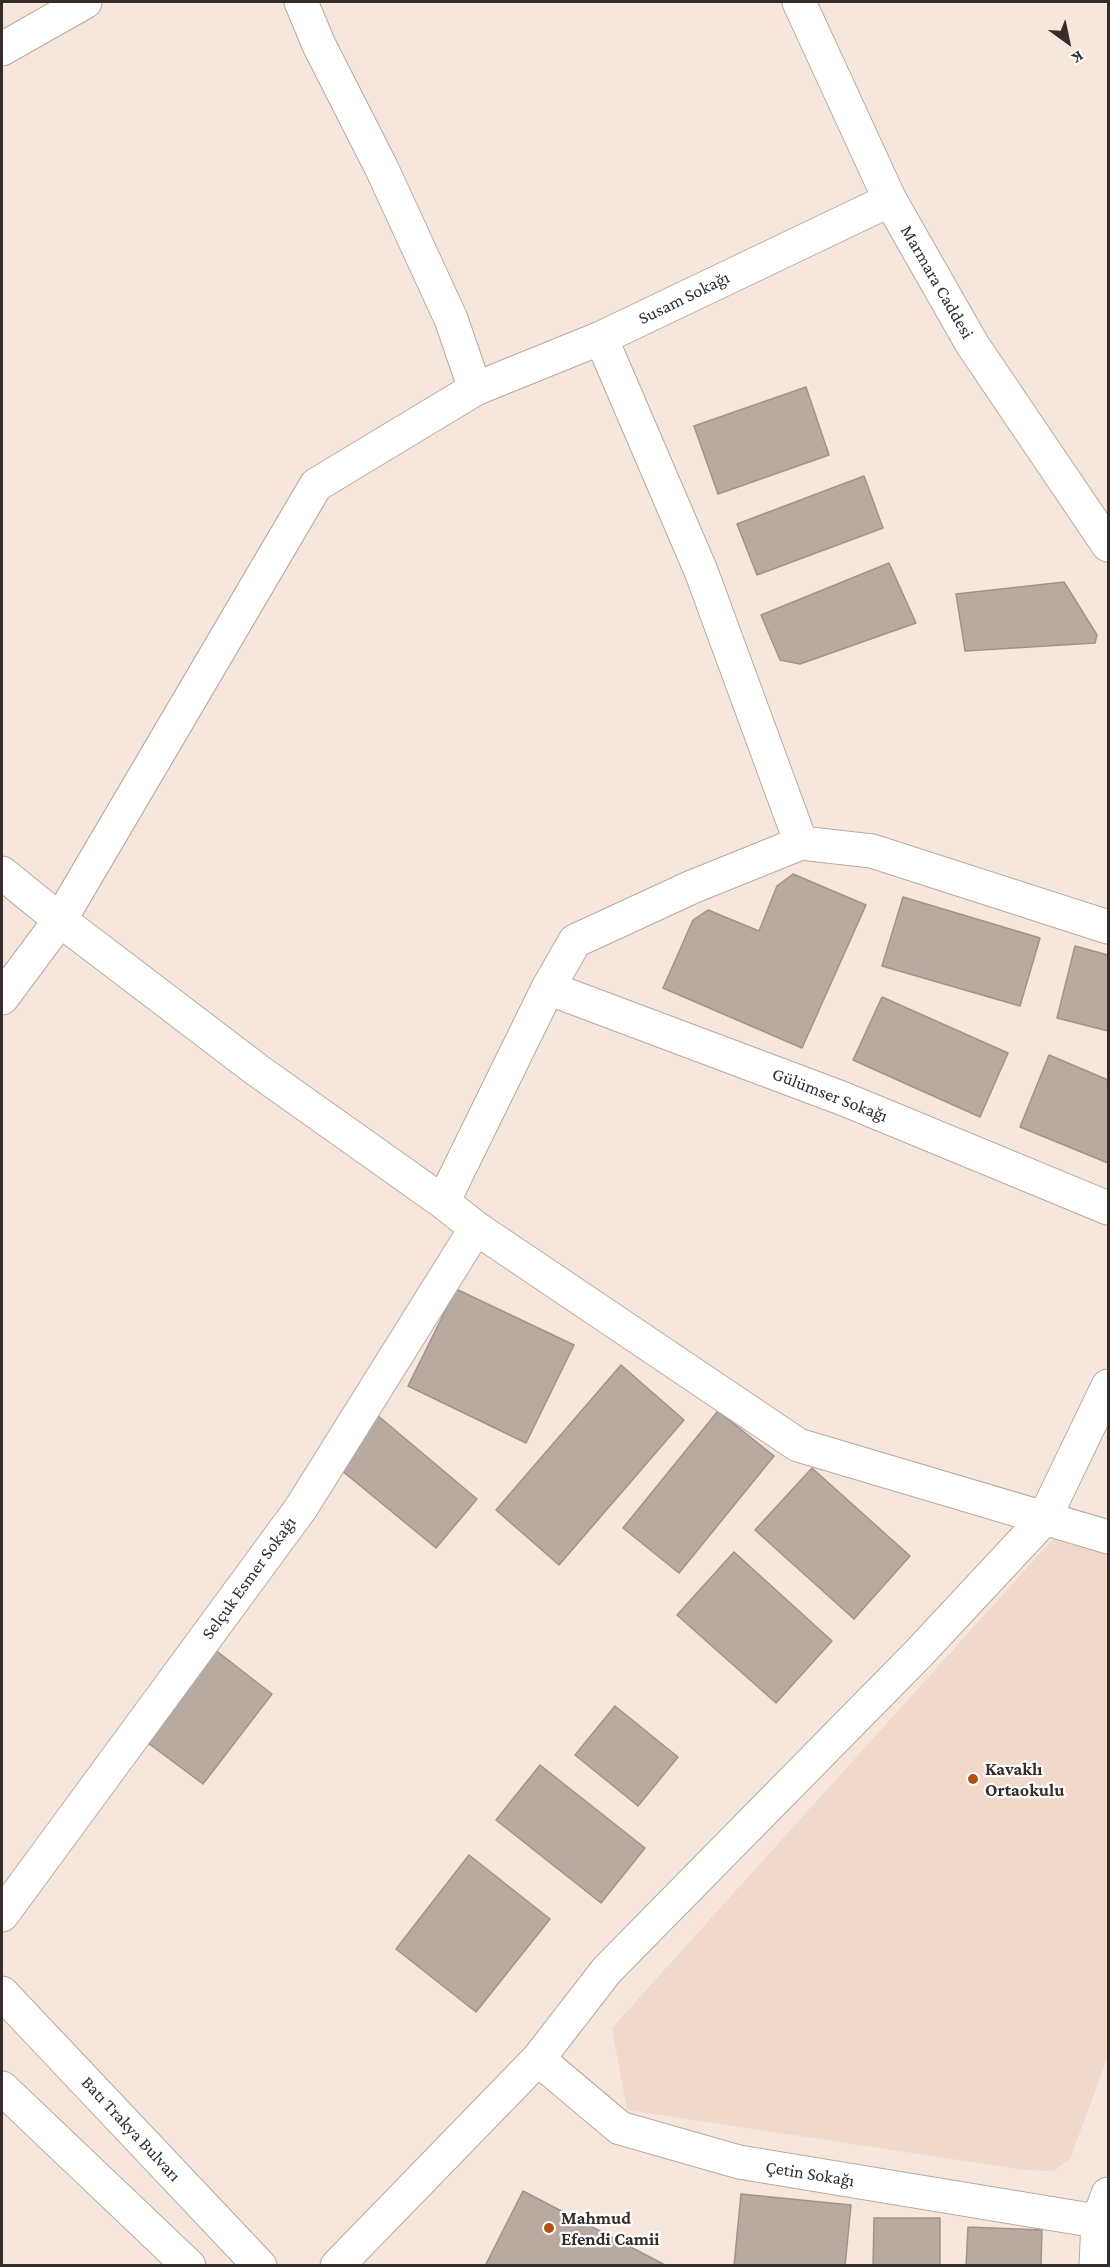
<!DOCTYPE html>
<meta charset="utf-8">
<style>
body{margin:0}
#map{position:relative;width:1110px;height:2267px;overflow:hidden;background:#f6e6dc;font-family:"Crimson Pro",serif}
canvas{display:block}
.frame{position:absolute;inset:0;border:3px solid #342d2a;pointer-events:none}
.north{position:absolute;left:1038px;top:12px;width:60px;height:60px;-webkit-text-stroke:4px #fff;paint-order:stroke;rotate:147deg;font-size:16px;font-weight:700;line-height:24px;text-align:center;color:#342d2a}
.north::after{content:'';display:block;margin:auto;width:21px;height:27px;background:#342d2a;clip-path:polygon(50% 0,100% 100%,50% 72%,0 100%)}
</style>
<div id="map">
<canvas width="1110" height="2267"></canvas>
<div class="frame"></div>
<div class="north">K</div>
</div>
<script>
const c = document.querySelector('canvas').getContext('2d');
c.lineJoin = 'round';
function paint(path, color) {
  c.fillStyle = color;
  c.fill(path, 'evenodd');
}
function toPath(rows) {
  const path = new Path2D();
  for (const r of rows) {
    path.moveTo(r[0], r[1]);
    for (let i = 2; i < r.length; i += 2) path.lineTo(r[i], r[i + 1]);
  }
  return path;
}
function strokePath(path, color, width, dash) {
  c.strokeStyle = color;
  c.lineWidth = width;
  c.lineCap = dash ? 'butt' : 'round';
  c.setLineDash(dash || []);
  c.stroke(path);
}
function label(font, color, halo, rows, align = 'center') {
  c.font = font + ' "Crimson Pro",serif';
  c.lineWidth = 4.5;
  c.setLineDash([]);
  c.textBaseline = 'middle';
  c.strokeStyle = halo;
  c.fillStyle = color;
  for (const [text, x, y, turn = 0] of rows) {
    c.save();
    c.translate(x, y);
    c.rotate((+turn || 0) * Math.PI / 180);
    c.textAlign = isNaN(turn) ? turn : align;
    if (halo) c.strokeText(text, 0, 0);
    c.fillText(text, 0, 0);
    c.restore();
  }
}
paint(toPath([
 [1062,1529,1108,1530,1108,2056,1070,2159,1053,2171,1025,2170,627,2110,612,2028]
]), '#f0d8cb');
const building = toPath([
 [806,387,829,455,718,494,694,426,806,387],
 [864,476,883,528,757,575,737,524,864,476],
 [889,563,916,623,800,664,780,660,761,615,889,563],
 [1064,582,1097,635,1095,643,965,651,956,594,1064,582],
 [793,874,866,905,802,1048,663,988,693,920,708,910,759,931,777,886,793,874],
 [903,897,1040,938,1020,1006,882,966,903,897],
 [1075,946,1108,955,1108,1031,1057,1018,1075,946],
 [882,997,1008,1053,980,1117,853,1060,882,997],
 [1049,1055,1108,1080,1108,1163,1020,1127,1049,1055],
 [456,1289,574,1345,526,1443,408,1386,456,1289],
 [621,1365,684,1420,559,1565,496,1510,621,1365],
 [718,1411,774,1456,679,1573,623,1528,718,1411],
 [377,1415,477,1499,436,1548,335,1465,377,1415],
 [812,1468,910,1556,854,1619,755,1530,812,1468],
 [734,1552,832,1641,776,1703,677,1615,734,1552],
 [214,1649,272,1694,203,1784,144,1740,214,1649],
 [615,1706,678,1757,638,1806,575,1755,615,1706],
 [540,1765,645,1848,601,1903,496,1820,540,1765],
 [469,1855,550,1919,476,2012,396,1949,469,1855],
 [523,2191,667,2266,485,2266,523,2191],
 [741,2194,851,2205,845,2266,734,2266,741,2194],
 [874,2218,940,2218,940,2266,873,2266,874,2218],
 [968,2227,1042,2230,1041,2266,966,2266,968,2227]
]);
paint(building, '#b9aaa1');
strokePath(building, '#a19189', 1.5);
const minor = toPath([
 [301,2,319,45,382,169,451,319,475,389],
 [2,49,85,2],
 [601,338,701,571,801,843],
 [2,873,60,920,257,1070,443,1202,476,1228,798,1445,1108,1537],
 [548,988,844,1099,1108,1208],
 [2,998,60,920,316,485,475,389,601,338,890,200],
 [443,1202,548,988,575,941,692,887,801,843,872,851,1108,927],
 [2,1915,301,1508,476,1228],
 [538,2059,620,2128,739,2162,1108,2223],
 [337,2266,538,2059,607,1970,919,1653,1044,1519,1108,1386],
 [1096,2266,1098,2221,1108,2194]
]);
const tertiary = toPath([
 [799,2,890,200,972,344,1108,545]
]);
const secondary = toPath([
 [2,1993,260,2266],
 [2,2088,189,2266]
]);
strokePath(minor, '#b8a9a0', 35);
strokePath(tertiary, '#b8a9a0', 35);
strokePath(secondary, '#b8a9a0', 35);
strokePath(minor, '#fff', 33);
strokePath(tertiary, '#fff', 33);
strokePath(secondary, '#fff', 33);
for (const [x, y, r, color] of [
 [973,1779,6,"#b3520f"],
 [549,2228,6,"#b3520f"]
]) {
  const dot = new Path2D();
  dot.arc(x, y, r, 0, 2 * Math.PI);
  c.fillStyle = color;
  c.fill(dot);
  strokePath(dot, '#fff', 2);
}
label('18px', '#342d2a', '#fff', [
 ["Marmara Caddesi",937,282,60],
 ["Susam Sokağı",684,298,-26],
 ["Gülümser Sokağı",830,1095,21],
 ["Selçuk Esmer Sokağı",249,1578,-54],
 ["Batı Trakya Bulvarı",131,2129,47],
 ["Çetin Sokağı",810,2174,9]
]);
label('bold 18px', '#342d2a', '#fff', [
 ["Kavaklı",985,1769],
 ["Ortaokulu",985,1790],
 ["Mahmud",561,2218],
 ["Efendi Camii",561,2239]
], 'left');
</script>
